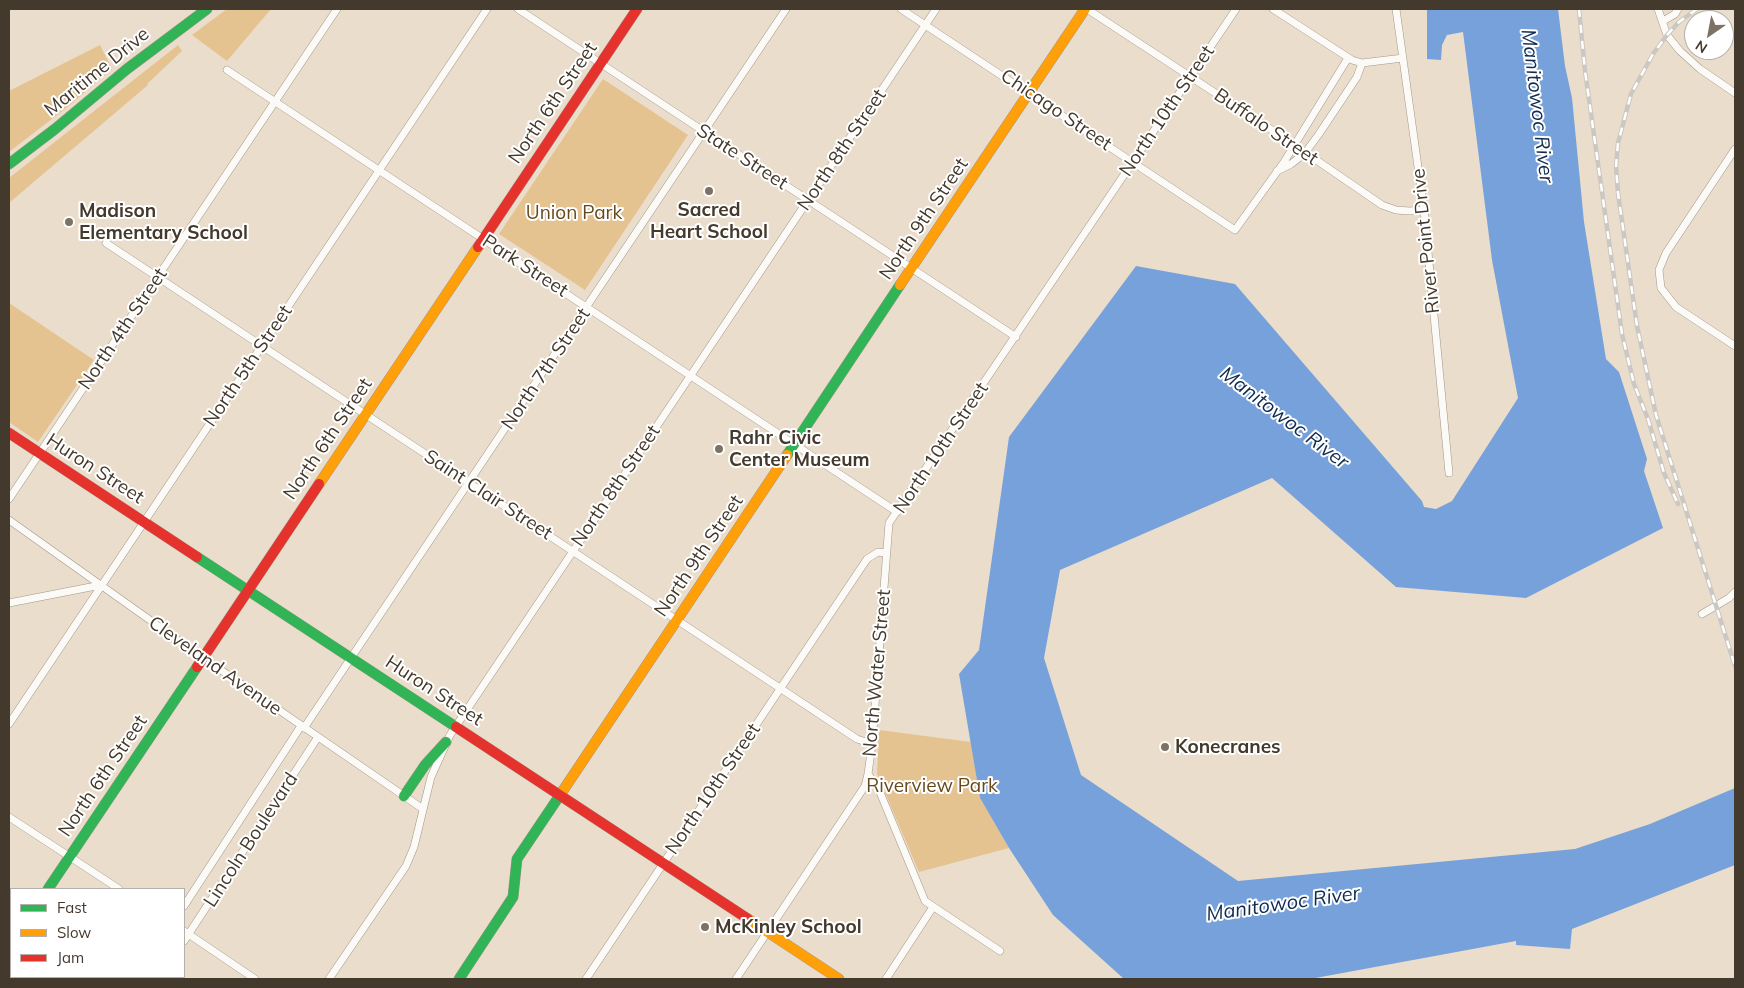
<!DOCTYPE html>
<style>
body{margin:0}
#map{position:relative;width:1744px;height:988px;overflow:hidden;background:#eaddcb;font-family:Mulish,sans-serif}
canvas{display:block}
.frame{position:absolute;inset:0;border:10px solid #43392c;pointer-events:none}
.legend{position:absolute;left:10px;top:888px;width:175px;height:90px;box-sizing:border-box;background:#fff;border:1px solid #b4b0ab;margin:0;padding:6px 9px;list-style:none;font-size:15px;color:#43392c}
.legend li{display:flex;align-items:center;gap:10px;height:25px}
.legend b{width:25px;border:1px solid #b4b0ab}
.north{position:absolute;left:1684px;top:10px;width:50px;height:50px;box-sizing:border-box;background:#fff;border:1px solid #b4b0ab;border-radius:50%;rotate:213deg;font-size:14px;font-weight:700;line-height:20px;text-align:center;color:#43392c}
.north::after{content:'';display:block;margin:auto;width:18px;height:22px;background:#7d7264;clip-path:polygon(50% 0,100% 100%,50% 72%,0 100%)}
</style>
<div id="map">
<canvas width="1744" height="988"></canvas>
<div class="frame"></div>
<ul class="legend">
<li><b style="height:6px;background:#30b455"></b>Fast</li>
<li><b style="height:6px;background:#ff9f0a"></b>Slow</li>
<li><b style="height:6px;background:#e5322d"></b>Jam</li>
</ul>
<div class="north">N</div>
</div>
<script>
const c = document.querySelector('canvas').getContext('2d');
c.lineJoin = 'round';
function paint(path, color) {
  c.fillStyle = color;
  c.fill(path, 'evenodd');
}
function toPath(rows) {
  const path = new Path2D();
  for (const r of rows) {
    path.moveTo(r[0], r[1]);
    for (let i = 2; i < r.length; i += 2) path.lineTo(r[i], r[i + 1]);
  }
  return path;
}
function strokePath(path, color, width, dash) {
  c.strokeStyle = color;
  c.lineWidth = width;
  c.lineCap = dash ? 'butt' : 'round';
  c.setLineDash(dash || []);
  c.stroke(path);
}
function label(font, color, halo, rows, align = 'center') {
  c.font = font + ' Mulish,sans-serif';
  c.lineWidth = 4;
  c.setLineDash([]);
  c.textBaseline = 'middle';
  c.strokeStyle = halo;
  c.fillStyle = color;
  for (const [text, x, y, turn = 0] of rows) {
    c.save();
    c.translate(x, y);
    c.rotate((+turn || 0) * Math.PI / 180);
    c.textAlign = isNaN(turn) ? turn : align;
    if (halo) c.strokeText(text, 0, 0);
    c.fillText(text, 0, 0);
    c.restore();
  }
}
paint(toPath([
 [227,9,271,9,227,61,192,35],
 [100,45,112,69,70,105,9,152,9,91],
 [178,45,182,51,147,84,148,85,9,203,9,178],
 [603,79,688,135,585,290,499,234],
 [9,303,94,360,38,442,9,422],
 [879,730,971,742,980,798,1009,848,919,872,877,774]
]), '#e5c391');
paint(toPath([
 [1427,9,1558,9,1565,66,1572,98,1584,222,1606,359,1619,372,1647,459,1644,471,1663,528,1526,598,1396,587,1272,478,1060,570,1044,658,1081,775,1238,881,1575,849,1650,824,1735,788,1735,865,1572,929,1570,949,1516,945,1516,941,1310,979,1124,979,1053,915,1009,848,980,798,959,674,979,650,1009,437,1136,266,1235,284,1422,501,1424,507,1436,509,1452,501,1518,398,1492,260,1463,32,1447,35,1442,45,1441,60,1427,59]
]), '#77a1da');
const street = toPath([
 [518,9,1016,337],
 [901,9,1235,230,1284,162,1348,58],
 [1087,9,1287,140,1382,205,1396,210,1409,211,1424,210],
 [1273,9,1352,60,1362,63,1403,58],
 [1396,9,1424,210,1449,473],
 [1658,9,1667,35,1680,51,1700,69,1735,93],
 [1663,21,1675,14,1678,9],
 [227,70,897,512],
 [1735,149,1666,253,1659,270,1661,288,1676,307,1735,346],
 [1277,171,1291,164,1305,153,1319,134,1357,77,1362,63],
 [106,243,857,739,872,744],
 [9,499,337,9],
 [9,520,202,657,423,809],
 [9,603,101,585],
 [1702,614,1729,598,1735,592],
 [9,724,487,9],
 [304,728,786,9],
 [868,774,879,790,925,901,1000,951],
 [9,817,119,889],
 [184,906,301,726],
 [184,931,255,979],
 [184,941,318,737],
 [9,947,11,944],
 [135,979,137,977],
 [158,979,160,977],
 [329,979,406,866,414,847,431,777,450,735,936,9],
 [586,979,867,559,878,552,886,553],
 [736,979,865,786,868,774,872,744,889,523,1236,9],
 [886,979,933,907]
]);
const fast = toPath([
 [9,164,55,129,127,69,207,9],
 [787,455,900,285],
 [197,557,456,727],
 [404,796,425,765,446,742],
 [48,889,197,667],
 [459,979,513,897,517,859,562,792]
]);
const slow = toPath([
 [900,285,1085,9],
 [319,484,478,247],
 [562,792,787,455],
 [748,919,839,979]
]);
const jam = toPath([
 [478,247,637,9],
 [9,433,197,557],
 [197,667,319,484],
 [456,727,748,919]
]);
strokePath(street, '#a1978a', 8);
strokePath(fast, '#a1978a', 11);
strokePath(slow, '#a1978a', 11);
strokePath(jam, '#a1978a', 11);
strokePath(street, '#fcfaf7', 7);
strokePath(fast, '#30b455', 10);
strokePath(slow, '#ff9f0a', 10);
strokePath(jam, '#e5322d', 10);
const rail = toPath([
 [1579,9,1585,71,1622,334,1634,384,1648,419,1664,473,1678,504],
 [1697,9,1679,22,1667,35,1653,54,1631,94,1618,143,1616,166,1618,193,1637,326,1656,415,1735,666]
]);
strokePath(rail, '#cbc7c2', 4.5);
strokePath(rail, '#fff', 2.5, [8]);
for (const [x, y, r, color] of [
 [709,191,5,"#7d7264"],
 [69,222,5,"#7d7264"],
 [719,449,5,"#7d7264"],
 [1165,747,5,"#7d7264"],
 [705,927,5,"#7d7264"]
]) {
  const dot = new Path2D();
  dot.arc(x, y, r, 0, 2 * Math.PI);
  c.fillStyle = color;
  c.fill(dot);
  strokePath(dot, '#fff', 2);
}
label('19px', '#43392c', '#fff', [
 ["Maritime Drive",97,72,-39],
 ["North 6th Street",553,103,-56],
 ["Chicago Street",1056,110,34],
 ["North 10th Street",1167,111,-56],
 ["Buffalo Street",1266,127,34],
 ["North 8th Street",842,150,-56],
 ["State Street",742,157,33],
 ["North 9th Street",924,219,-56],
 ["River Point Drive",1426,241,-96],
 ["Park Street",525,266,33],
 ["North 4th Street",123,329,-56],
 ["North 5th Street",248,366,-56],
 ["North 7th Street",546,369,-56],
 ["North 6th Street",328,439,-56],
 ["North 10th Street",941,448,-56],
 ["Huron Street",95,469,33],
 ["North 8th Street",616,486,-56],
 ["Saint Clair Street",488,495,33],
 ["North 9th Street",699,556,-56],
 ["Cleveland Avenue",215,666,35],
 ["North Water Street",877,673,-85],
 ["Huron Street",434,691,33],
 ["North 6th Street",103,776,-56],
 ["North 10th Street",713,789,-56],
 ["Lincoln Boulevard",251,840,-57]
]);
label('bold 19px', '#43392c', '#fff', [
 ["Sacred",709,210,"center"],
 ["Heart School",709,232,"center"],
 ["Madison",79,211],
 ["Elementary School",79,233],
 ["Rahr Civic",729,438],
 ["Center Museum",729,460],
 ["Konecranes",1175,747],
 ["McKinley School",715,927]
], 'left');
label('19px', '#664a1d', '#fff', [
 ["Union Park",574,213],
 ["Riverview Park",932,786]
]);
label('italic 20px', '#112b4e', '#fff', [
 ["Manitowoc River",1537,106,83],
 ["Manitowoc River",1284,418,37],
 ["Manitowoc River",1283,904,-8]
]);
</script>
